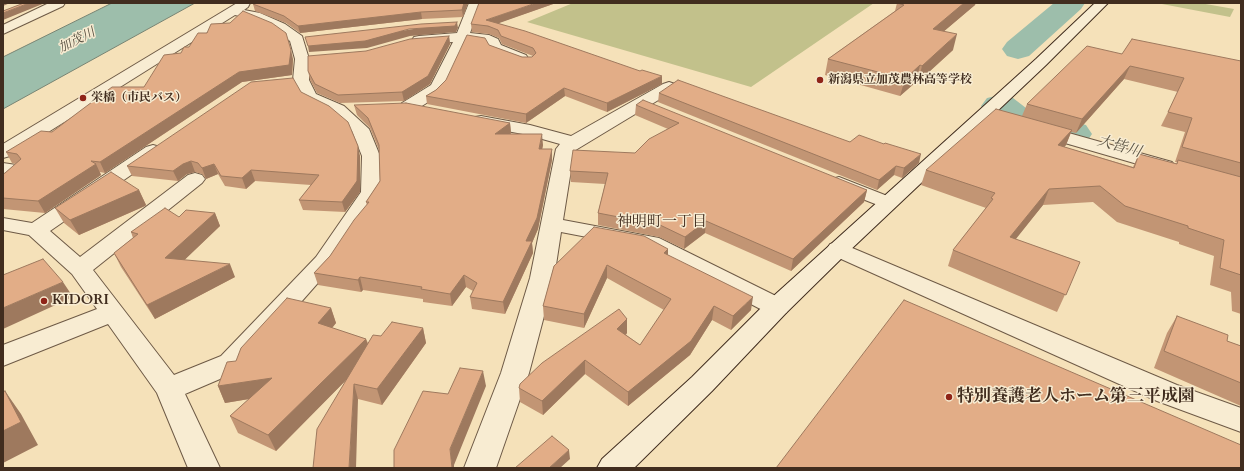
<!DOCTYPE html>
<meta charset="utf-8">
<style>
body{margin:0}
#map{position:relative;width:1244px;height:471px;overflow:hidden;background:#f5e1b9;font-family:Cardo,serif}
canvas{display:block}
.frame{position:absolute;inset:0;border:4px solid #412d1f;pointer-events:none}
</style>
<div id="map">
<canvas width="1244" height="471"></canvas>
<div class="frame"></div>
</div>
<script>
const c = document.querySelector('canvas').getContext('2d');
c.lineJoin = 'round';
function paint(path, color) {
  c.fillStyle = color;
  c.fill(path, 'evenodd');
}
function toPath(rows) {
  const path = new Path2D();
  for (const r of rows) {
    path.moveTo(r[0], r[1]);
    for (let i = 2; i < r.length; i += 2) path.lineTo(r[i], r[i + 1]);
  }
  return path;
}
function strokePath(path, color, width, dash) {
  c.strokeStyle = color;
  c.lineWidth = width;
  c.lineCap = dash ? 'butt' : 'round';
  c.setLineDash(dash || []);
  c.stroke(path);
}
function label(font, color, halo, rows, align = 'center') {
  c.font = font + ' Cardo,"Noto Serif JP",serif';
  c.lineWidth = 3;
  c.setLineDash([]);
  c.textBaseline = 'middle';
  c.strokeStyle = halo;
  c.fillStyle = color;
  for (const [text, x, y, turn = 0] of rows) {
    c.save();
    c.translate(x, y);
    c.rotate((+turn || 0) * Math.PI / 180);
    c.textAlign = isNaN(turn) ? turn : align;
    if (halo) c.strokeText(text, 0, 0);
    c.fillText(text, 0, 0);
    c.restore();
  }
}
paint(toPath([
 [573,3,874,3,751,87,527,22],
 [1163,3,1200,3,1234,9,1230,17,1162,4]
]), '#c2c18b');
const water = toPath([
 [112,3,195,3,3,109,3,57,112,3]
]);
paint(water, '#9dbeab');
strokePath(water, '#788473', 1);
paint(toPath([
 [1054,3,1085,3,1081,9,1029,56,1018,59,1007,56,1002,49,1007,42,1054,3],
 [1000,95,1013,98,1026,108,1086,125,1092,134,1086,143,1072,146,998,124,987,114,981,106,987,98,1000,95]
]), '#9dbeab');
const street = toPath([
 [49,3,65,3,63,6,3,34,3,25,49,3],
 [237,3,250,3,248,7,244,10,260,13,285,24,302,36,309,59,309,80,316,94,344,106,369,129,380,156,381,192,332,267,241,370,185,394,220,468,188,468,157,393,108,324,3,366,3,345,97,309,72,274,29,235,3,230,3,218,32,223,146,147,153,145,160,147,162,151,160,155,50,231,80,257,188,175,195,173,202,175,205,179,202,183,93,270,174,375,221,356,316,257,361,192,362,156,352,131,332,114,304,100,302,97,293,80,295,59,290,41,275,30,251,19,235,15,10,156,3,158,3,144,237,3],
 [469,3,481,3,470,33,489,35,498,39,501,45,526,55,528,58,526,61,521,62,516,61,490,51,487,44,482,42,467,41,444,90,436,97,414,111,408,112,402,111,400,107,402,103,431,85,453,42,419,44,414,43,412,40,414,37,419,36,457,33,469,3],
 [669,82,675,84,677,87,675,90,574,151,563,220,659,238,786,301,789,307,786,313,777,315,768,313,644,248,561,232,554,278,529,373,496,468,464,468,501,373,530,278,556,149,560,144,528,135,475,125,472,121,475,117,481,116,530,125,571,136,663,84,669,82],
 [1040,125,1172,162,1175,166,1172,170,1165,172,1034,134,1031,130,1034,126,1040,125],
 [3,163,23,166,26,170,10,183,3,185,3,163],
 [839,177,895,199,898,203,895,207,888,209,832,187,829,183,832,179,839,177],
 [838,242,1177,385,1241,408,1241,432,1157,401,830,254,827,249,830,244,838,242]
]);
const secondary = toPath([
 [1095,3,1108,3,1046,65,846,254,786,313,712,391,634,468,597,468,602,459,692,377,768,301,1036,59,1095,3]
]);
strokePath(street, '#6e5a46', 2);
strokePath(secondary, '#412d1f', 2);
paint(street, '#f8ecd2');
paint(secondary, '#f8ecd2');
paint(toPath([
 [254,3,468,3,463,17,422,19,300,33,286,23,255,11,253,4],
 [556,3,498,23,662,84,607,112,565,96,526,123,427,104,426,96,436,90,489,45,522,57,532,57,533,56,502,44,499,38,489,34,472,32,471,24],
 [897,3,975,5,944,31,953,50,918,82,916,82,900,96,825,75,828,59,895,11],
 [449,36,450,44,430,84,404,101,340,103,317,93,310,80,308,71],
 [1122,54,1241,61,1241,314,1232,311,1231,292,1210,285,1214,256,1179,244,1179,242,1117,222,1093,202,1043,205,1015,239,1080,262,1057,312,948,266,953,250,986,208,921,185,926,170,1022,116,1027,104],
 [1124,79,1178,92,1161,126,1185,132,1175,162,1177,162,1176,164,1139,154,1133,167,1064,147,1066,145,1071,132,1076,133],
 [293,59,292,75,242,82,105,173,100,172,101,175,45,213,3,209,3,174,5,173,16,164,12,163,6,152,52,132,144,87],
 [301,92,360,156,360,192,345,212,303,210,299,200,311,185,255,181,246,189,225,186,218,174,206,179,202,174,195,172,187,174,178,181,132,176,127,166],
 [659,93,850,142,919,163,902,178,894,175,877,190,658,102],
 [354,105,510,123,511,133,511,134,543,145,542,149,552,160,538,229,532,243,533,253,505,314,472,309,470,297,473,291,466,287,452,306,423,302,423,299,363,290,361,292,318,285,314,273,330,256,367,205,366,202,380,181,379,150,370,128,357,115],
 [636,105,867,190,864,202,791,271,705,233,684,249,659,237,598,225,598,213,605,184,571,182,570,171,635,153,668,129,635,115],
 [139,190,146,205,145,206,79,235,64,223,55,208],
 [215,213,220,226,184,260,235,277,155,319,121,267,114,253,133,238,131,232,179,217],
 [668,249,668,255,751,310,731,330,712,320,690,355,628,406,585,374,543,415,520,402,519,388,627,319,627,333,626,335,640,345,664,310,607,278,584,328,544,320,543,306,554,266],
 [331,308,336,323,332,328,366,339,368,343,381,336,423,328,426,343,382,405,358,399,346,380,276,451,238,433,230,416,249,399,225,403,218,386,236,361],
 [1177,316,1227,341,1241,346,1241,406,1154,368,1167,333]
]), '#c29574');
paint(toPath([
 [3,3,10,3,3,6],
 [29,3,45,3,3,20,3,13],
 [464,3,468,3,463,17,462,10],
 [536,3,556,3,488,27,486,20],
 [964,3,976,3,975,5,929,44,933,29],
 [421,12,422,19,300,33,298,26],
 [457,22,458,28,456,32,410,36,367,48,309,52,308,46],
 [957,34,953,50,918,82,922,66],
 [449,36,450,44,430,84,404,101,402,92],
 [291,50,293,59,292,75,242,82,105,173,100,162,239,72],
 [920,65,916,82,900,96,905,79],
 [1130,66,1124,79,1076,133,1082,119],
 [662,76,662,84,607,112,607,103],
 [564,88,565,96,526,123,526,114],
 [510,123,511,133,496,144,495,134],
 [1072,130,1066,145,1053,160,1058,145],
 [542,134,543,145,540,160,539,149],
 [358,146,360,156,360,192,345,212,342,202],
 [552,149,552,160,538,229,532,243,533,253,505,314,503,302,526,241],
 [921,154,919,163,902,178,904,168],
 [191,161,195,172,187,174,178,181,173,171,183,164],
 [96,164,101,175,45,213,38,201],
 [214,164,218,174,206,179,202,168],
 [896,166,894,175,877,190,879,180],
 [251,170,255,181,246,189,242,178],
 [1049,189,1043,205,1004,254,1010,237],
 [139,190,146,205,145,206,79,235,70,220],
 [867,190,864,202,791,271,793,259],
 [215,213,220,226,172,272,165,258],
 [706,221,705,233,684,249,685,237],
 [668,249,668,262,664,253],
 [230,264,235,277,155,319,147,305],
 [607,265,607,278,584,328,584,314],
 [464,275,466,287,452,306,450,294],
 [360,277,363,290,361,292,358,280],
 [63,282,73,297,3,329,3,308],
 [753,297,751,310,731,330,733,316],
 [714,306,712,320,690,355,628,406,628,392],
 [331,308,336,323,323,339,318,323],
 [627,319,627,333,617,343,617,329],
 [423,328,426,343,382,405,377,389],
 [366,339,371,355,276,451,268,435],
 [585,360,585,374,543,415,542,401],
 [483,371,486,386,454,465,454,468,452,468,450,449],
 [272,378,279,394,225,403,218,386],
 [354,384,358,399,356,468,349,468],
 [5,391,21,414,38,445,3,463,3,431],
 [569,450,570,459,560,468,549,468]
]), '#9e795e');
const building = toPath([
 [24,3,29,3,3,13,3,11,24,3],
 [254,3,464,3,462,10,421,12,298,26,284,16,253,4,254,3],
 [479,3,536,3,486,20,525,31,640,71,642,70,662,76,607,103,564,88,526,114,426,96,436,90,446,80,467,35,485,38,489,45,522,57,532,57,536,53,533,48,501,36,498,30,488,26,471,24,479,3],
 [897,3,964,3,933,29,957,34,922,66,920,65,905,79,828,59,904,5,897,3],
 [243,11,272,23,286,33,291,50,289,65,239,72,100,162,91,161,96,164,38,201,3,198,3,174,5,173,21,159,17,154,6,152,41,131,52,132,112,87,144,87,164,55,181,53,184,47,189,47,198,33,207,33,211,24,230,23,243,11],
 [457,22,455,26,409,29,365,41,308,46,305,37,421,24,457,22],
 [449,36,428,76,402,92,338,95,315,84,308,71,308,56,366,51,410,39,449,36],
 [1132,39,1241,61,1241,163,1182,147,1192,118,1168,112,1184,78,1130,66,1082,119,1027,104,1087,46,1122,54,1132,39],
 [293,78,301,92,329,106,348,122,358,146,357,181,342,202,299,200,319,175,251,170,242,178,221,176,214,164,202,168,198,163,191,161,183,164,173,171,127,166,251,82,293,78],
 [678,80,850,142,859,135,884,144,885,143,921,154,904,168,896,166,879,180,659,93,678,80],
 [643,100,867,190,793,259,706,221,685,237,660,225,598,213,608,173,570,171,573,150,635,153,649,139,679,123,636,105,643,100],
 [406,103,510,123,495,134,542,134,539,149,552,149,537,218,526,241,532,241,503,302,470,297,477,283,464,275,450,294,421,289,422,287,360,277,358,280,314,273,330,256,354,220,369,202,366,202,380,181,379,145,368,118,354,105,406,103],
 [996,109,1072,130,1058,145,1134,168,1139,154,1177,164,1178,160,1241,177,1241,275,1220,268,1224,240,1188,228,1188,226,1125,206,1100,186,1049,189,1010,237,1080,262,1066,295,953,250,993,199,991,198,995,193,926,170,996,109],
 [111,172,139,190,70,220,55,208,111,172],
 [165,208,179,217,186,210,215,213,165,258,230,264,147,305,114,253,138,234,131,232,165,208],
 [594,227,644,236,668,249,664,253,753,297,733,316,714,306,691,341,628,392,585,360,542,401,519,388,520,384,542,363,619,309,627,319,617,329,640,345,671,299,607,265,584,314,543,306,554,266,594,227],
 [43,259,63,282,3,308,3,275,43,259],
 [287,298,331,308,318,323,366,339,268,435,230,416,272,378,218,386,227,362,236,361,241,348,287,298],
 [904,300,1241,445,1241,468,776,468,904,300],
 [1177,316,1228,335,1227,341,1241,346,1241,383,1164,351,1177,316],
 [392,322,423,328,377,389,354,384,349,468,313,468,317,429,373,335,381,336,392,322],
 [460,368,483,371,450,449,452,468,394,468,394,450,423,391,448,394,460,368],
 [5,391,21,422,3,431,3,392,5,391],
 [552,436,569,450,549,468,515,468,552,436]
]);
paint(building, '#e2ad87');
strokePath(building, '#9e795e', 1);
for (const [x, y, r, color] of [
 [820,80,4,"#8f2418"],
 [83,98,4,"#8f2418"],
 [44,301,4,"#8f2418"],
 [949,397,4,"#8f2418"]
]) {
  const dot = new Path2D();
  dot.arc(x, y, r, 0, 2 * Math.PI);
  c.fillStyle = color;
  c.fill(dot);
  strokePath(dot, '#f8ecd2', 1.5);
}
label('bold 12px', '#412d1f', '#f8ecd2', [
 ["新潟県立加茂農林高等学校",828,80],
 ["栄橋（市民バス）",91,98]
], 'left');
label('italic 13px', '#585142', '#f8ecd2', [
 ["加茂川",77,41,-27]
]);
label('bold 14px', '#412d1f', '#f8ecd2', [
 ["KIDORI",52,301]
], 'left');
label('italic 15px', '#585142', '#f8ecd2', [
 ["大皆川",1119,147,16]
]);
label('15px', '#412d1f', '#f8ecd2', [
 ["神明町一丁目",662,223]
]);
label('bold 17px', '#412d1f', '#f8ecd2', [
 ["特別養護老人ホーム第三平成園",957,397]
], 'left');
</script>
